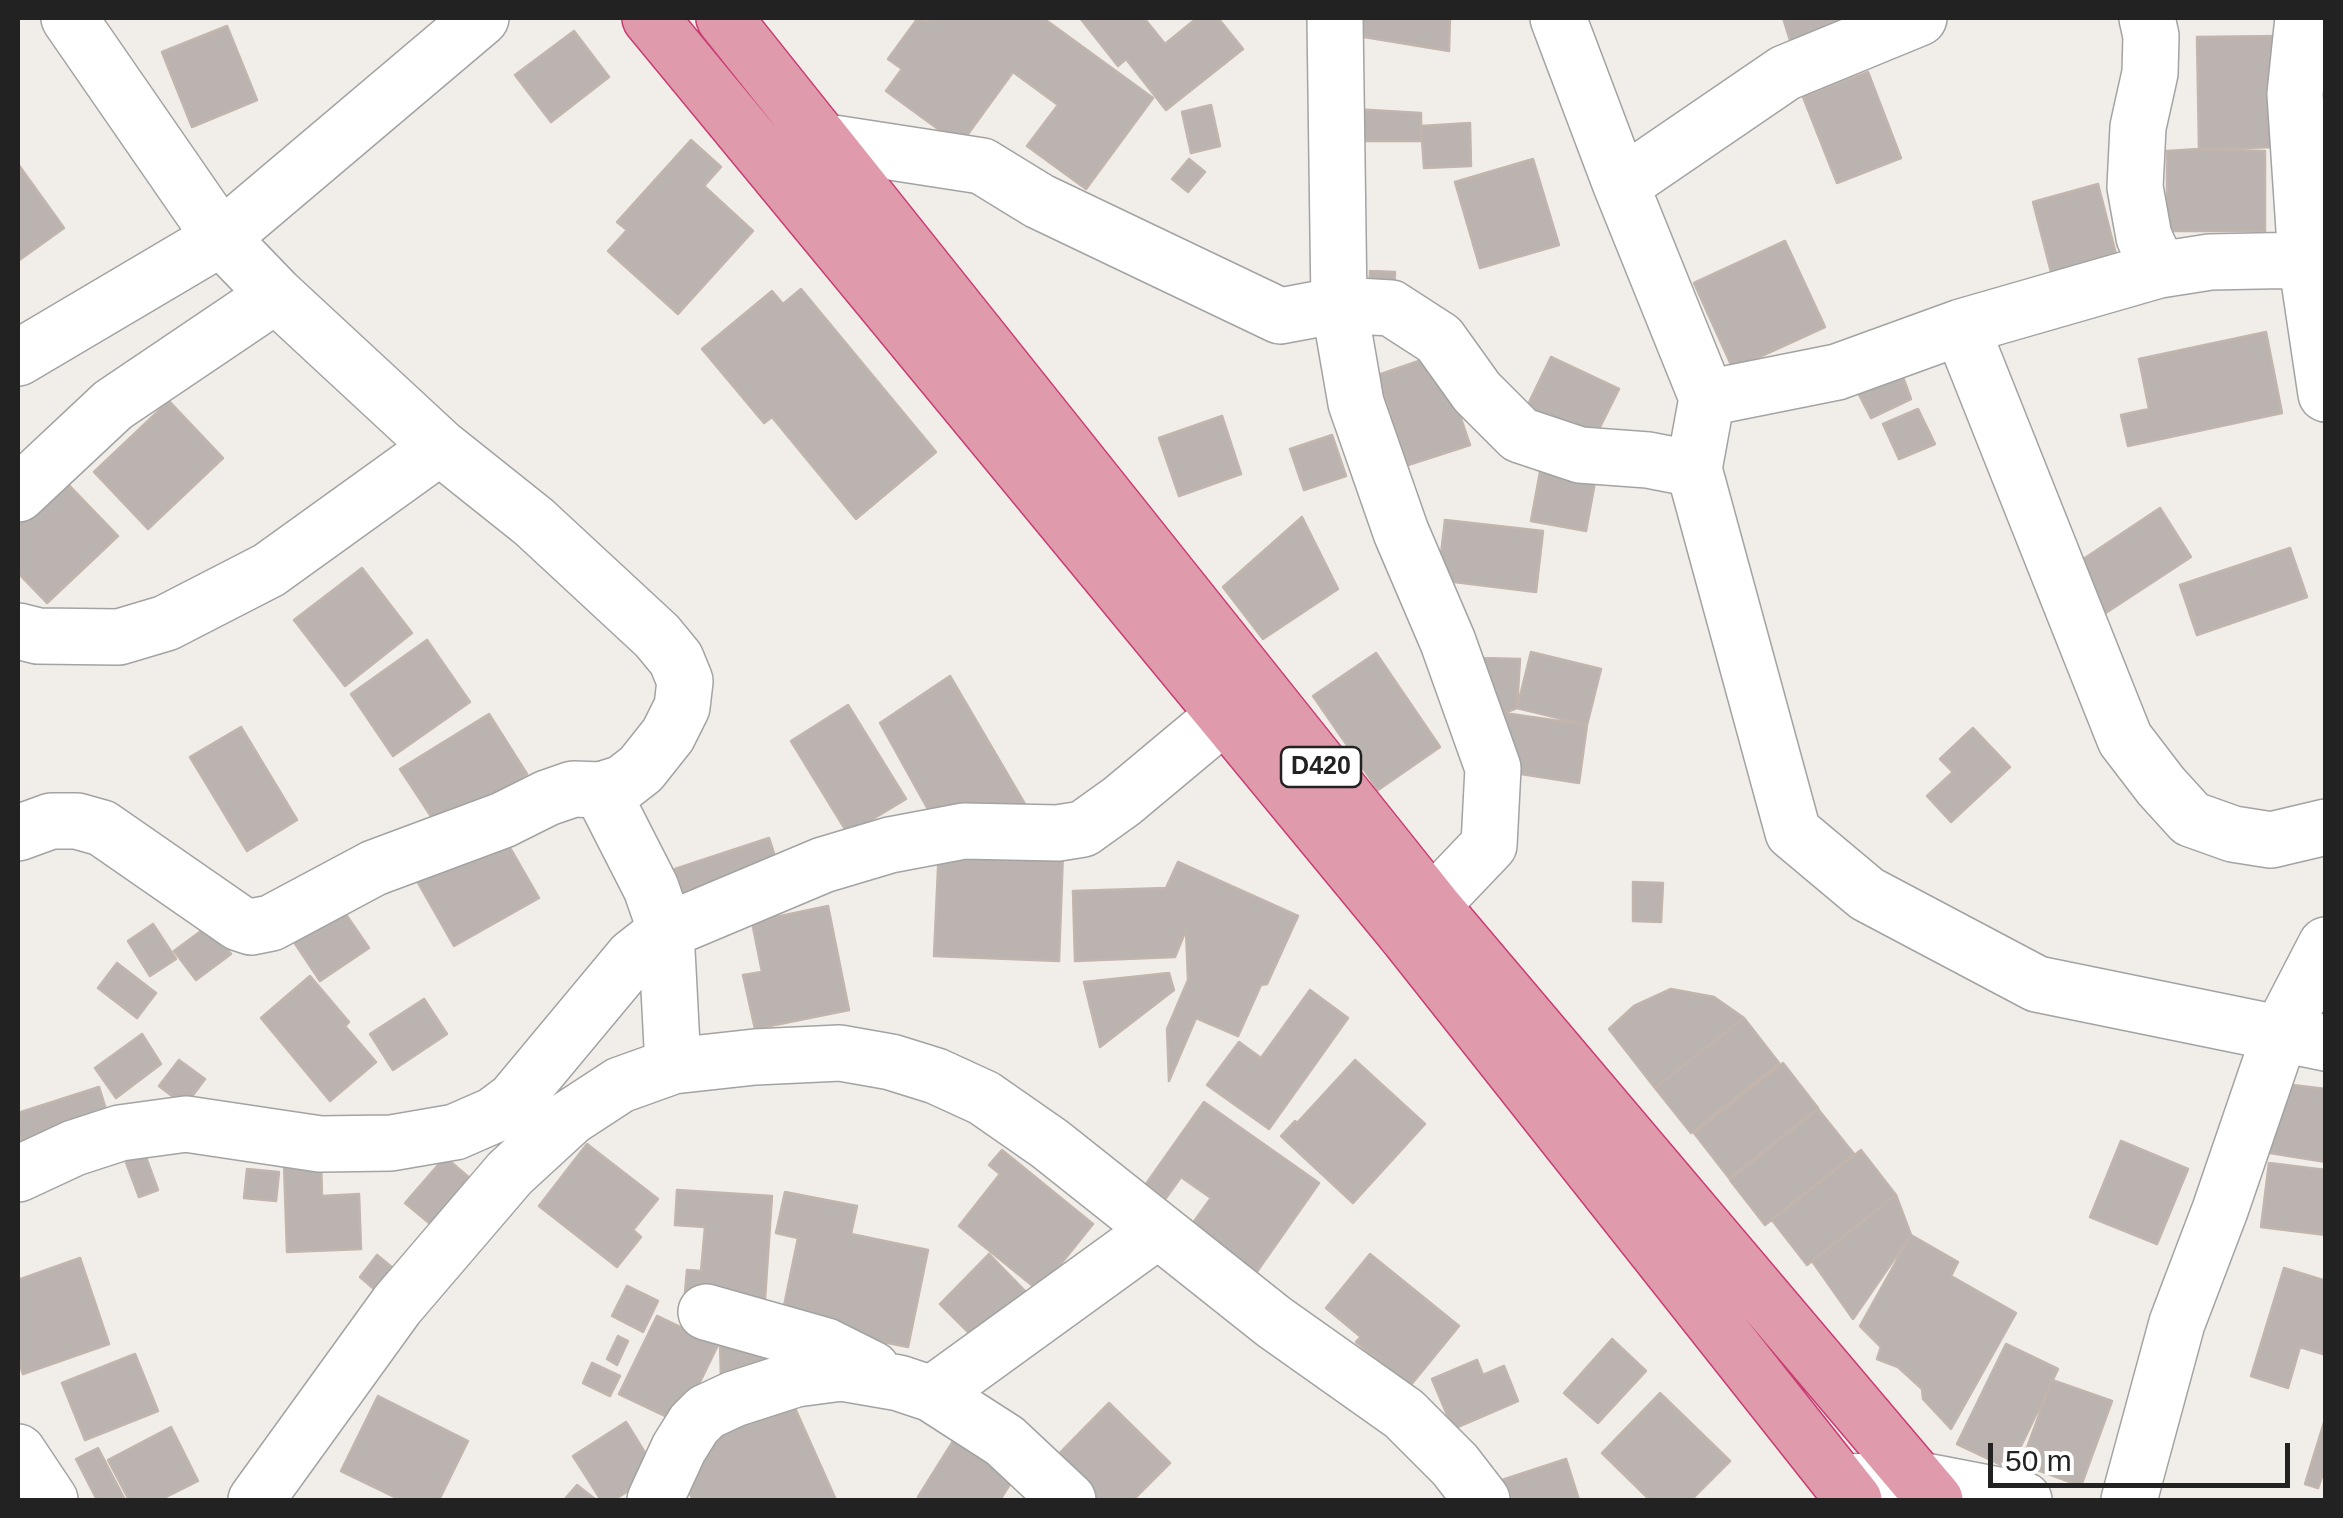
<!DOCTYPE html>
<style>
body{margin:0}
#map{position:relative;width:2343px;height:1518px;overflow:hidden;background:#f1eeea;font-family:Arial,sans-serif}
canvas{display:block}
.frame{position:absolute;inset:0;border:20px solid #222;pointer-events:none}
.scale{position:absolute;left:1988px;top:1443px;width:302px;height:45px;box-sizing:border-box;border:5px solid #222;border-top:0;padding-left:12px;font-size:30px;line-height:35px;white-space:nowrap;color:#222;-webkit-text-stroke:8px #fff;paint-order:stroke}
</style>
<div id="map">
<canvas width="2343" height="1518"></canvas>
<div class="frame"></div>
<div class="scale">50 m</div>
</div>
<script>
const c = document.querySelector('canvas').getContext('2d');
c.lineJoin = 'round';
function paint(path, color) {
  c.fillStyle = color;
  c.fill(path, 'evenodd');
}
function toPath(rows) {
  const path = new Path2D();
  for (const r of rows) {
    path.moveTo(r[0], r[1]);
    for (let i = 2; i < r.length; i += 2) path.lineTo(r[i], r[i + 1]);
  }
  return path;
}
function strokePath(path, color, width, dash) {
  c.strokeStyle = color;
  c.lineWidth = width;
  c.lineCap = dash ? 'butt' : 'round';
  c.setLineDash(dash || []);
  c.stroke(path);
}
function label(font, color, halo, rows, align = 'center') {
  c.font = font + ' Arial,sans-serif';
  c.lineWidth = 10;
  c.setLineDash([]);
  c.textBaseline = 'middle';
  c.strokeStyle = halo;
  c.fillStyle = color;
  for (const [text, x, y, turn = 0] of rows) {
    c.save();
    c.translate(x, y);
    c.rotate((+turn || 0) * Math.PI / 180);
    c.textAlign = isNaN(turn) ? turn : align;
    if (halo) c.strokeText(text, 0, 0);
    c.fillText(text, 0, 0);
    c.restore();
  }
}
const building = toPath([
 [918,18,927,22,931,18,1043,18,1153,98,1086,189,1027,146,1058,105,1013,72,960,145,886,91,902,69,888,59,918,18],
 [1080,18,1144,18,1165,44,1197,18,1218,18,1243,49,1166,110,1126,59,1118,66,1080,18],
 [1351,18,1450,18,1449,51,1352,35,1351,18],
 [1783,18,1888,18,1793,50,1783,18],
 [227,26,257,100,192,127,162,52,227,26],
 [574,31,609,77,551,122,515,75,574,31],
 [2280,36,2281,147,2199,149,2197,37,2280,36],
 [1868,72,1901,158,1837,183,1803,97,1868,72],
 [1211,105,1220,146,1191,153,1182,112,1211,105],
 [1353,109,1421,113,1421,141,1353,141,1353,109],
 [1470,123,1471,166,1424,168,1421,126,1470,123],
 [691,140,721,167,704,186,753,231,678,314,608,251,627,230,617,222,691,140],
 [2199,149,2265,151,2265,231,2167,231,2167,151,2199,149],
 [1189,159,1205,172,1188,192,1172,179,1189,159],
 [1533,159,1559,245,1480,268,1455,182,1533,159],
 [18,164,64,228,18,261,18,164],
 [2098,184,2118,262,2053,280,2033,202,2098,184],
 [1785,241,1825,327,1733,369,1694,283,1785,241],
 [1370,271,1395,272,1394,294,1369,293,1370,271],
 [801,289,936,452,856,519,772,417,764,423,702,349,772,291,783,304,801,289],
 [2266,332,2282,413,2128,446,2121,415,2149,409,2139,359,2266,332],
 [1439,354,1470,445,1408,465,1378,375,1439,354],
 [1551,357,1619,389,1589,449,1522,417,1551,357],
 [1900,369,1911,399,1871,418,1853,383,1900,369],
 [169,401,223,458,148,529,94,472,169,401],
 [1918,409,1935,444,1899,459,1883,424,1918,409],
 [1222,416,1241,474,1179,496,1159,438,1222,416],
 [1332,435,1346,476,1304,490,1290,449,1332,435],
 [1540,472,1595,482,1586,531,1531,521,1540,472],
 [64,480,118,536,47,603,18,573,18,525,64,480],
 [2160,508,2191,557,2095,620,2064,572,2160,508],
 [1302,517,1338,589,1263,639,1223,587,1302,517],
 [1445,520,1543,531,1536,592,1438,580,1445,520],
 [2290,548,2307,597,2197,635,2180,585,2290,548],
 [362,568,412,633,345,686,294,620,362,568],
 [427,640,470,702,393,756,351,694,427,640],
 [1531,652,1601,669,1587,725,1517,708,1531,652],
 [1376,653,1440,747,1378,790,1313,696,1376,653],
 [1480,658,1520,659,1517,708,1504,713,1478,705,1480,658],
 [950,676,1029,811,935,822,880,723,950,676],
 [848,705,906,799,848,834,791,741,848,705],
 [1504,713,1587,725,1579,783,1495,770,1504,713],
 [489,714,527,774,440,830,400,769,489,714],
 [241,727,297,820,247,851,190,757,241,727],
 [1973,728,2010,767,1951,822,1927,796,1953,772,1940,759,1973,728],
 [501,832,539,898,454,946,417,881,501,832],
 [769,838,780,872,686,904,675,869,769,838],
 [939,847,1063,852,1059,961,934,956,939,847],
 [1178,862,1298,916,1267,984,1261,985,1238,1036,1196,1018,1169,1081,1167,1029,1188,980,1186,930,1175,957,1075,961,1073,891,1166,888,1178,862],
 [1633,882,1663,883,1661,922,1633,921,1633,882],
 [338,903,369,948,320,981,290,936,338,903],
 [828,906,849,1010,755,1029,743,975,762,972,752,922,828,906],
 [153,924,176,959,150,976,128,941,153,924],
 [209,925,231,954,196,980,174,951,209,925],
 [117,963,156,993,137,1018,98,988,117,963],
 [1169,973,1174,990,1100,1047,1084,982,1169,973],
 [310,976,349,1022,345,1026,376,1062,330,1101,261,1018,310,976],
 [1671,989,1714,997,1744,1018,1655,1088,1609,1029,1634,1006,1671,989],
 [1310,990,1348,1018,1269,1129,1207,1085,1239,1042,1261,1058,1310,990],
 [424,999,447,1034,393,1070,370,1034,424,999],
 [1744,1018,1779,1063,1691,1133,1655,1088,1744,1018],
 [142,1034,161,1064,116,1098,95,1068,142,1034],
 [179,1060,205,1079,185,1106,159,1086,179,1060],
 [1355,1060,1425,1124,1353,1203,1281,1136,1295,1121,1297,1123,1355,1060],
 [1783,1063,1818,1108,1729,1178,1694,1133,1783,1063],
 [2276,1083,2326,1089,2326,1162,2270,1153,2276,1083],
 [99,1087,109,1119,23,1147,18,1129,18,1113,99,1087],
 [1204,1102,1319,1183,1256,1273,1190,1227,1211,1198,1181,1177,1166,1198,1146,1184,1204,1102],
 [1818,1109,1854,1154,1765,1225,1730,1180,1818,1109],
 [140,1141,158,1190,139,1197,121,1149,140,1141],
 [2121,1141,2188,1169,2157,1244,2090,1217,2121,1141],
 [587,1144,658,1199,633,1230,641,1237,617,1267,539,1206,587,1144],
 [1002,1150,1093,1224,1039,1291,959,1226,1000,1174,989,1165,1002,1150],
 [1861,1150,1896,1195,1807,1265,1772,1220,1861,1150],
 [445,1157,479,1186,440,1232,405,1203,445,1157],
 [321,1163,322,1196,359,1194,361,1249,287,1252,284,1164,321,1163],
 [2269,1163,2326,1170,2326,1235,2261,1227,2269,1163],
 [247,1169,279,1172,276,1201,244,1198,247,1169],
 [677,1190,772,1196,765,1299,685,1293,687,1270,701,1271,705,1227,675,1225,677,1190],
 [785,1192,857,1206,851,1234,928,1250,908,1347,838,1333,783,1311,798,1238,776,1233,785,1192],
 [1896,1195,1911,1235,1853,1319,1812,1261,1896,1195],
 [1911,1235,1958,1262,1951,1276,2016,1313,1951,1429,1923,1399,1922,1389,1898,1367,1877,1359,1881,1347,1860,1326,1911,1235],
 [989,1254,1027,1293,978,1342,940,1304,989,1254],
 [1370,1254,1459,1326,1410,1386,1356,1342,1361,1337,1326,1308,1370,1254],
 [377,1255,399,1273,381,1295,360,1277,377,1255],
 [80,1258,109,1344,23,1374,18,1359,18,1280,80,1258],
 [2284,1268,2326,1281,2326,1355,2300,1347,2288,1388,2251,1376,2284,1268],
 [627,1286,658,1301,643,1332,612,1316,627,1286],
 [657,1316,718,1345,680,1423,619,1394,657,1316],
 [618,1336,628,1341,617,1365,607,1359,618,1336],
 [1612,1339,1646,1371,1598,1423,1564,1393,1612,1339],
 [790,1340,791,1377,721,1379,720,1342,790,1340],
 [2006,1344,2058,1369,2010,1469,1957,1444,2006,1344],
 [135,1354,158,1411,85,1440,62,1383,135,1354],
 [1477,1360,1483,1375,1504,1366,1518,1401,1453,1429,1432,1379,1477,1360],
 [592,1363,620,1376,610,1396,583,1383,592,1363],
 [2052,1380,2112,1401,2081,1486,2021,1464,2052,1380],
 [786,1388,836,1500,693,1500,679,1471,690,1432,786,1388],
 [1660,1393,1730,1461,1691,1500,1650,1500,1602,1453,1660,1393],
 [378,1396,468,1441,439,1500,401,1500,341,1471,378,1396],
 [1109,1403,1170,1463,1133,1500,1093,1500,1053,1460,1109,1403],
 [2326,1416,2326,1465,2318,1488,2305,1484,2326,1416],
 [626,1422,657,1472,614,1500,601,1500,573,1456,626,1422],
 [171,1427,198,1481,160,1500,129,1500,108,1460,171,1427],
 [962,1427,1022,1465,1000,1500,923,1500,918,1497,962,1427],
 [98,1448,125,1500,97,1500,76,1459,98,1448],
 [1566,1459,1579,1500,1509,1500,1502,1480,1566,1459],
 [577,1485,596,1500,564,1500,577,1485]
]);
paint(building, '#bab3af');
strokePath(building, '#c1b5ad', 2.5);
const minor = toPath([
 [1335,18,1339,305,1391,308,1439,339,1477,392,1520,435,1580,455,1648,460,1694,469],
 [1558,18,1621,185,1707,398,1694,469,1793,832,1867,894,2037,984,2326,1043],
 [2147,18,2151,36,2150,73,2138,127,2135,187,2144,237,2159,270],
 [2303,18,2295,94,2306,260,2326,394],
 [788,150,820,141,982,166,1039,201,1280,316,1339,305,1356,403,1401,532,1448,642,1493,768,1489,845,1405,933],
 [1621,185,1785,73,1919,18],
 [1961,327,2125,739,2161,786,2191,819,2233,834,2271,840,2326,827],
 [18,358,221,238,481,18],
 [1707,398,1837,372,1961,327,2159,270,2210,262,2306,260],
 [18,494,113,405,276,295],
 [18,631,38,636,119,637,166,623,269,570,440,447],
 [601,790,651,888,666,931,673,1066],
 [18,833,51,821,77,821,102,828,239,923,251,927,271,923,374,868,503,820,547,798,573,789,601,790,623,783,641,769,668,735,682,707,685,681,676,659,657,636,534,522,440,447,276,295,221,238,69,18],
 [18,1174,74,1148,120,1133,186,1124,320,1144,391,1143,455,1132,494,1115,514,1100,633,957,666,931,823,865,890,845,964,831,1058,833,1083,829,1122,801,1225,715],
 [706,1312,826,1346,872,1369],
 [932,1394,1157,1231],
 [18,1452,50,1500],
 [1841,1482,1920,1480,2024,1500],
 [256,1500,397,1305,510,1173,571,1117,620,1085,673,1066,755,1057,840,1053,891,1062,936,1076,984,1098,1050,1144,1274,1322,1404,1414,1455,1465,1482,1500],
 [655,1500,679,1448,694,1424,706,1412,734,1399,796,1379,841,1373,899,1383,932,1394,1005,1441,1068,1500],
 [2129,1500,2177,1323,2220,1210,2281,1032,2326,945]
]);
const highway = toPath([
 [650,18,1405,933,1854,1500],
 [724,18,1433,907,1935,1500]
]);
strokePath(minor, '#a3a3a3', 58);
strokePath(highway, '#ca3c74', 58);
strokePath(minor, '#fff', 55);
strokePath(highway, '#df9aab', 55);
for (const [x, y, w] of [
 [1321,767,80]
]) {
  const box = new Path2D();
  box.roundRect(x - w / 2, y - 20, w, 40, 8);
  c.fillStyle = '#fff';
  c.fill(box);
  strokePath(box, '#222', 2.5);
}
label('bold 25px', '#222', null, [
 ["D420",1321,767]
]);
</script>
